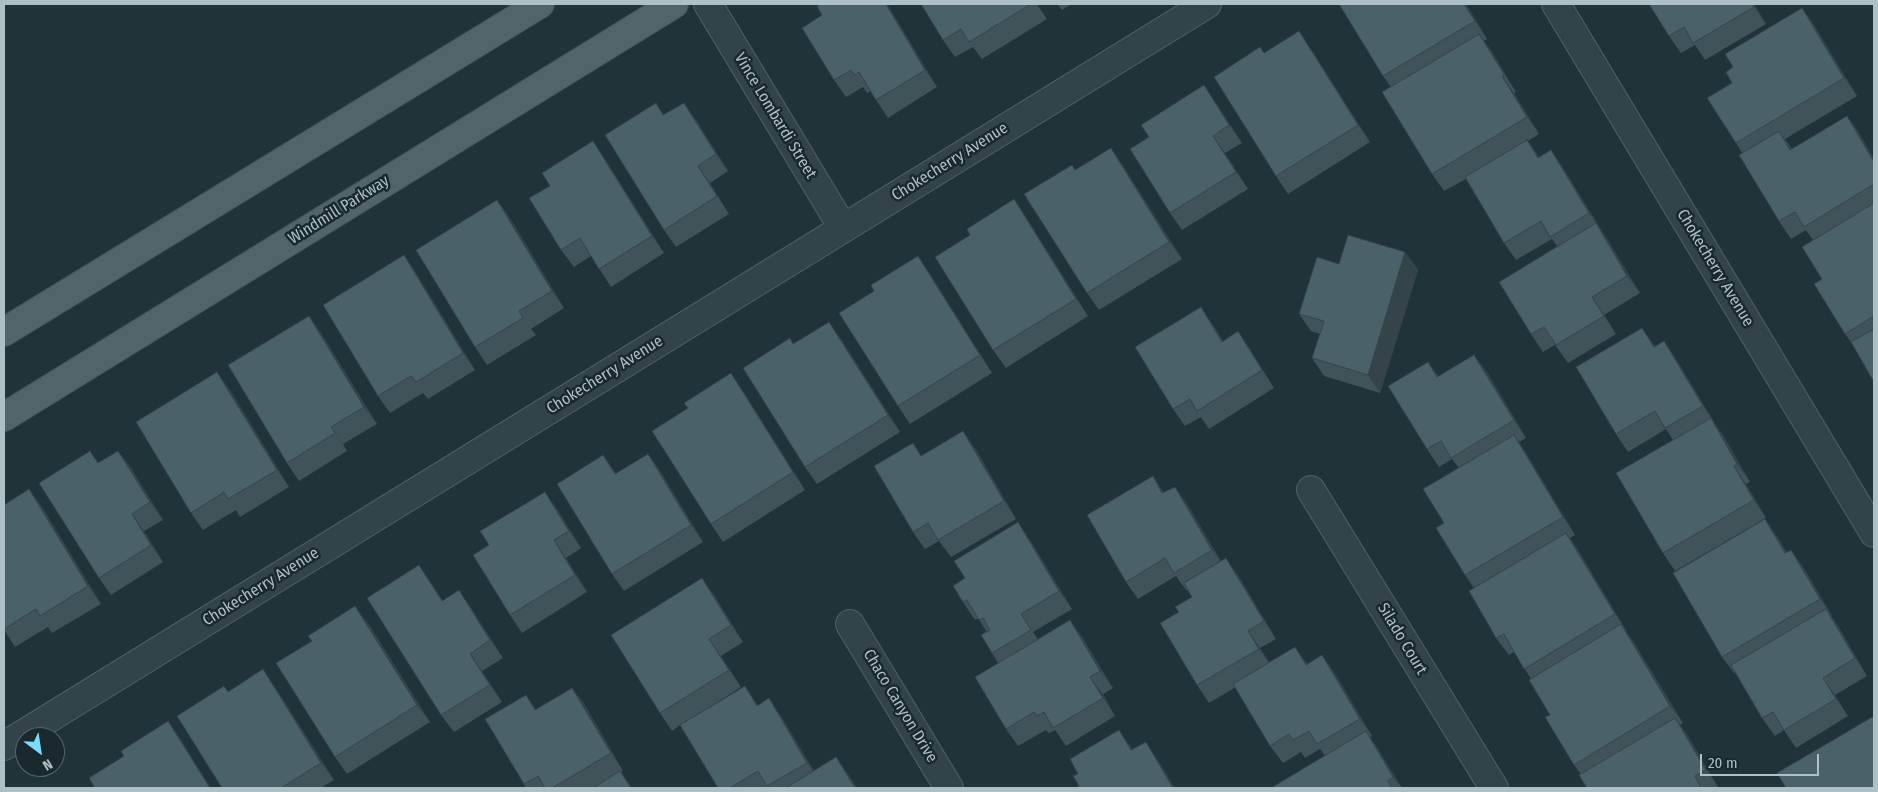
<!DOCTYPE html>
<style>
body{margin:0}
#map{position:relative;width:1878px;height:792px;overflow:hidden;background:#1f3339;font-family:"Fira Sans Condensed",sans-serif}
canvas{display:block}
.frame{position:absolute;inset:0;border:5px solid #adc0c6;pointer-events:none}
.north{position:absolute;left:15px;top:727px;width:50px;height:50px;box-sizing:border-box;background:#19292e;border:1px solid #54656b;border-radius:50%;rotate:149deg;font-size:14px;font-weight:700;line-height:20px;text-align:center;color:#adc0c6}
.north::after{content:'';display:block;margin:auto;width:18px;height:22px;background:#7cdcfd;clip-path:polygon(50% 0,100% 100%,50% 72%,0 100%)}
.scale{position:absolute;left:1700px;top:754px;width:119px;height:22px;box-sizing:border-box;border:2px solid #adc0c6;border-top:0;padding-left:6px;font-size:15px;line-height:18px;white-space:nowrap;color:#adc0c6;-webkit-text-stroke:4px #19292e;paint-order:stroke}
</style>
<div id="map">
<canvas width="1878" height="792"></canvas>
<div class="frame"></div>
<div class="north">N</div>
<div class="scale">20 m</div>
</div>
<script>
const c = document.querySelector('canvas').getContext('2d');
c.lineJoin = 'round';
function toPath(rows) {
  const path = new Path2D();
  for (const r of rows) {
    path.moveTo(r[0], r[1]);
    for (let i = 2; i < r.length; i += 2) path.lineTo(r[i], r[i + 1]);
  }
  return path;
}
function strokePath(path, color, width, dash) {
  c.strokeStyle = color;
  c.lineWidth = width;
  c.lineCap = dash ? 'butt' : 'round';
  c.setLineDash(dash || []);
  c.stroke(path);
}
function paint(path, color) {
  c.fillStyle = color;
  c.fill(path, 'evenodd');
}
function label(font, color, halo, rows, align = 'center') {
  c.font = font + ' "Fira Sans Condensed",sans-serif';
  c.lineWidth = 5;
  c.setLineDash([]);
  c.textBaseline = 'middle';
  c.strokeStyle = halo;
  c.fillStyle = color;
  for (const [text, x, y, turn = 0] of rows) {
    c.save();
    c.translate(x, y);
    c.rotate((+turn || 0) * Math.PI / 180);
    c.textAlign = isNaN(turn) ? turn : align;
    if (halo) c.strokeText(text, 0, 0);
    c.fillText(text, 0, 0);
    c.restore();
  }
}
const minor = toPath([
 [708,4,843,228],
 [1556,4,1874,533],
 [1311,490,1494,788],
 [850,624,949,788],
 [4,746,1207,4]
]);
const major = toPath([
 [4,332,540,4],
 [4,417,674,4]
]);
strokePath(minor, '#506267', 30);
strokePath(major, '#3f5056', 30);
strokePath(minor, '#334449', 28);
strokePath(major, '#516469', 28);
paint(toPath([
 [821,4,887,4,937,87,888,118,870,91,867,93,863,87,846,97,834,80],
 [921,4,1037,4,1047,19,982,59,973,47,955,57,943,40],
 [1057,4,1072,4,1062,10],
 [1466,4,1487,39,1484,41,1516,92,1514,93,1539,134,1528,141,1539,157,1551,150,1563,168,1640,293,1604,315,1616,334,1568,363,1555,345,1543,352,1531,334,1557,246,1552,239,1516,260,1504,243,1466,179,1444,191,1432,174,1391,87,1383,76],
 [1649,4,1754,4,1766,24,1705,60,1695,45,1681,53,1669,36],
 [1802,8,1814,25,1857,96,1785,139,1792,149,1847,116,1859,133,1874,159,1874,382,1853,345,1845,334,1822,279,1813,240,1806,230,1791,239,1779,221,1742,153,1736,143,1732,83,1733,67],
 [1311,49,1370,142,1288,194,1276,176,1264,53],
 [656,103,664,115,696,120,728,171,710,183,729,214,676,247,664,230],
 [1216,103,1242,143,1225,153,1248,189,1182,230,1170,213],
 [605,159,664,253,611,287,591,256,574,267,561,250],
 [1123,166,1182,259,1099,310,1087,293,1075,170],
 [1014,199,1026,217,1088,316,1006,368,993,350,970,235],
 [497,200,510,218,564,308,531,329,536,335,487,365,475,347],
 [1405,252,1418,270,1380,393,1324,376,1312,358,1320,334,1311,331,1299,314,1339,264],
 [404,255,416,273,475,370,428,399,423,393,390,413,378,396],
 [918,256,930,274,992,373,910,424,898,406,874,291],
 [309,316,321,333,377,424,343,444,347,451,299,481,287,463],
 [1213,325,1223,341,1250,349,1274,388,1209,429,1201,417,1185,426,1173,409],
 [841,339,900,432,817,484,805,467,794,344],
 [1664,341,1676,359,1715,424,1723,435,1750,482,1746,484,1766,518,1675,571,1663,553,1673,440,1666,429,1628,452,1616,434,1655,347],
 [1428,362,1438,376,1487,372,1526,438,1519,442,1526,453,1575,535,1570,538,1578,550,1627,632,1626,632,1633,641,1683,723,1680,725,1688,736,1718,787,1716,788,1587,788,1581,774,1574,765,1550,715,1531,679,1514,652,1509,655,1496,638,1474,588,1465,575,1444,523,1459,468,1452,459,1439,467,1427,449],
 [230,390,289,487,240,517,236,510,203,530,191,513],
 [743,391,805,490,723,542,711,524],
 [975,448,1016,519,951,557,939,541,925,549,913,532,922,455],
 [118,451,131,468,163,520,144,531,163,562,111,595,99,578,98,463],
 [648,454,660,471,703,542,624,591,612,574,616,474],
 [1175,487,1187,504,1221,561,1238,575,1276,639,1260,648,1269,662,1295,647,1307,664,1322,655,1334,672,1372,736,1370,737,1378,749,1402,788,1271,788,1325,756,1320,749,1305,758,1301,752,1283,763,1270,746,1236,687,1209,703,1197,685,1179,612,1192,597,1187,590,1186,590,1176,576,1138,599,1126,582,1164,492],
 [29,489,42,507,101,604,52,633,48,627,15,647,4,630,4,505],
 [557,509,581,548,566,558,587,592,522,633,510,615],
 [1777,536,1787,553,1791,550,1803,567,1832,616,1832,617,1838,626,1867,676,1835,695,1848,716,1796,748,1784,730,1775,736,1762,718,1736,674,1735,674,1722,657],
 [1030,540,1072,609,1033,632,1038,639,1070,620,1082,637,1113,688,1103,694,1115,716,1066,746,1055,730,1049,733,1046,730,1018,746,1006,729,998,663,992,653,987,632,978,618,975,620,963,602],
 [431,583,443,601,471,608,503,658,482,671,502,702,454,732,441,715],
 [714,595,743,642,721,656,741,687,683,724,758,705,781,716,814,771,836,757,857,788,718,788,680,725,672,731,660,713],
 [368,623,430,722,347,774,335,757],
 [275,687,334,780,321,788,222,788,228,692],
 [572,688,585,705,623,771,621,772,632,788,526,788,524,784,526,695,536,710]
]), '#405359');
paint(toPath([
 [886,4,887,4,937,87,925,70],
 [1036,4,1037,4,1047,19],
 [1464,4,1466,4,1487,39,1475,21],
 [1752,4,1754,4,1766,24],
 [1802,8,1814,25,1857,96,1844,78],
 [1299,31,1311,49,1370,142,1358,125],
 [1479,34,1492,51,1516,92,1504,74],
 [1502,76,1514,93,1539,134,1527,117],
 [1204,85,1216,103,1242,143,1229,125],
 [684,103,696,120,728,171,716,154],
 [1847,116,1859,133,1874,159,1874,162],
 [1779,131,1803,167,1790,150],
 [1213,136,1225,153,1248,189,1236,172],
 [1527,140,1539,157,1550,176,1538,158],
 [593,141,605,159,664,253,652,236],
 [1111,148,1123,166,1182,259,1169,242],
 [1551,150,1563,168,1601,231,1589,213],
 [698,166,710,183,729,214,717,196],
 [1014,199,1026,217,1088,316,1076,299],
 [497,200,510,218,564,308,552,291],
 [1596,223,1608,240,1640,293,1627,276],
 [1405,252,1418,270,1380,393,1368,375],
 [404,255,416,273,475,370,463,353],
 [918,256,930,274,992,373,980,355],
 [1201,307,1213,325,1234,359,1222,342],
 [309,316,321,333,377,424,364,407],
 [829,322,841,339,900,432,888,415],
 [1642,328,1655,346,1666,365,1654,347],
 [1238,331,1250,349,1274,388,1262,370],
 [1664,341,1676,359,1715,423,1703,406],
 [1474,355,1487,372,1526,438,1514,420],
 [217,372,230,390,289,487,277,470],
 [731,373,743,391,805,490,793,472],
 [1711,418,1723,435,1750,482,1737,464],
 [331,427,343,444,347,451],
 [963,431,975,448,1016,519,1004,501],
 [1514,435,1526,453,1575,535,1563,517],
 [118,451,131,468,163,520,150,502],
 [648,454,660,471,703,542,691,525],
 [603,455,616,473,627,492,615,474],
 [1734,466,1746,484,1766,518,1754,500],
 [1153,476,1165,494,1162,493],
 [1175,487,1187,504,1224,567,1212,550],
 [29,489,42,507,101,604,88,586],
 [545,492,557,509,581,548,569,531],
 [132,514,144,531,163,562,151,545],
 [1765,519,1777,536,1798,571,1785,553],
 [1018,522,1030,540,1072,609,1059,591],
 [1566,533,1578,550,1627,632,1615,614],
 [554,540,566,558,587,592,575,575],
 [1791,550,1803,567,1832,616,1820,599],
 [1226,558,1238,575,1276,639,1264,621],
 [419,565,431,583,454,619,442,601],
 [702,578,714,595,743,642,731,625],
 [459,590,471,608,503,658,490,640],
 [355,606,368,623,430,722,417,705],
 [1826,609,1838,626,1867,676,1855,658],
 [1070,620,1082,637,1113,688,1100,671],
 [1621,624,1633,641,1683,723,1670,706],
 [1248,631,1260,648,1271,666,1259,649],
 [709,639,721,656,741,687,729,670],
 [1295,647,1307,664,1306,665],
 [470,654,482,671,502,702,490,685],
 [1322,655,1334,672,1372,736,1360,719],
 [263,669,275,687,334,780,321,763],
 [1090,677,1103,694,1115,716,1103,698],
 [1823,678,1835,695,1848,716,1836,699],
 [745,686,757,704,769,723,757,706],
 [572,688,585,705,623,771,611,753],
 [769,698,781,716,819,780,807,763],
 [1675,718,1688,736,1718,787,1706,770],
 [168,721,180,738,211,788,210,788],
 [1119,730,1131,747,1144,768,1131,750],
 [1366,731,1378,749,1402,788,1393,777],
 [1146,742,1158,760,1175,788,1173,788],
 [836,757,849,775,857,788,855,788]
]), '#344449');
const building = toPath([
 [821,4,886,4,925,70,876,100,859,72,855,75,851,70,834,80,802,28,822,15,817,6,821,4],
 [921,4,1031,4,969,42,961,29,943,40,921,4],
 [1339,4,1464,4,1475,21,1383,76,1339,4],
 [1649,4,1752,4,1754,7,1693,43,1684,27,1669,36,1649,4],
 [1802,8,1844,78,1736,143,1707,98,1732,83,1726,72,1733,67,1725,54,1802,8],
 [1299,31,1358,125,1276,176,1214,77,1260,47,1264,53,1299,31],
 [1479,34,1504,74,1502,76,1527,117,1432,174,1382,92,1479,34],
 [1204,85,1229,125,1213,136,1236,172,1170,213,1130,149,1149,137,1141,125,1204,85],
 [656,103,663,115,684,103,716,154,698,166,717,196,664,230,605,135,656,103],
 [1847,116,1874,162,1874,184,1804,227,1795,212,1779,221,1739,155,1779,131,1790,150,1847,116],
 [1527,140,1538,158,1551,150,1589,213,1550,237,1541,221,1504,243,1465,177,1527,140],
 [593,141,652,236,599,269,580,238,561,250,529,198,550,186,542,173,593,141],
 [1111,148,1169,242,1087,293,1024,194,1072,165,1075,170,1111,148],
 [1014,199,1076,299,993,350,935,257,970,235,967,229,1014,199],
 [497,200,552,291,519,311,523,318,475,347,416,250,497,200],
 [1874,203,1874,316,1845,334,1814,284,1822,279,1802,247,1874,203],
 [1596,223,1627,276,1592,297,1604,316,1556,345,1544,327,1531,334,1499,282,1596,223],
 [1348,235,1405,252,1368,375,1312,358,1324,321,1299,314,1317,257,1339,264,1348,235],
 [404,255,463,353,416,382,411,376,378,396,323,305,404,255],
 [918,256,980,355,898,406,839,313,874,291,871,285,918,256],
 [1201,307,1222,342,1238,331,1262,370,1197,411,1190,399,1173,409,1135,347,1201,307],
 [309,316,364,407,331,427,335,433,287,463,228,365,309,316],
 [829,322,888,415,805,467,743,368,790,338,793,344,829,322],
 [1642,328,1654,347,1664,341,1703,406,1665,428,1655,411,1616,434,1576,367,1642,328],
 [1874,329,1874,382,1851,342,1874,329],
 [1474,355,1514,420,1451,458,1441,441,1427,449,1388,386,1428,362,1437,377,1474,355],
 [217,372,277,470,228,499,224,492,191,513,136,422,217,372],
 [731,373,793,472,711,524,652,431,688,408,684,403,731,373],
 [1711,418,1737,464,1734,466,1754,500,1663,553,1616,473,1711,418],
 [963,431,1004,501,938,540,928,523,913,532,874,466,913,443,921,456,963,431],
 [1514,435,1563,517,1465,575,1436,528,1444,523,1423,489,1514,435],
 [90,451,98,463,118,451,150,502,132,514,151,545,99,578,39,483,90,451],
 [648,454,691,525,612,574,557,484,603,455,615,474,648,454],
 [1153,476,1162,493,1175,487,1212,550,1174,573,1165,558,1126,582,1087,515,1153,476],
 [29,489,88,586,40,616,36,609,4,629,4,505,29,489],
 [545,492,569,531,554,540,575,575,510,615,473,555,489,545,480,531,545,492],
 [1765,519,1785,553,1791,550,1820,599,1722,657,1673,573,1765,519],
 [1018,522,1059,591,1021,614,1031,630,992,653,981,635,990,630,983,618,979,620,967,600,963,602,953,586,965,578,954,561,1018,522],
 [1566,533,1615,614,1524,669,1504,634,1496,638,1469,591,1566,533],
 [1226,558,1264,621,1248,631,1259,649,1197,685,1160,623,1179,612,1175,607,1192,597,1184,583,1226,558],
 [419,565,442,601,459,590,490,640,470,654,490,685,441,715,367,598,419,565],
 [702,578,731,625,709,639,729,670,660,713,611,635,702,578],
 [355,606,417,705,335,757,276,663,312,641,308,636,355,606],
 [1826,609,1855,658,1823,678,1836,699,1784,730,1773,712,1762,718,1731,665,1826,609],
 [1070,620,1100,671,1090,677,1103,698,1053,728,1044,712,1037,716,1034,712,1006,729,975,677,1070,620],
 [1621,624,1670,706,1574,765,1545,717,1550,715,1529,680,1621,624],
 [1295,647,1306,665,1322,655,1360,719,1317,744,1309,731,1293,740,1289,734,1270,746,1233,684,1295,647],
 [263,669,321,763,281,788,222,788,177,716,224,686,228,692,263,669],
 [745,686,757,706,769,698,807,763,767,786,758,771,730,788,718,788,680,725,745,686],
 [572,688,611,753,552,788,545,788,538,776,524,784,485,719,526,695,535,710,572,688],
 [1874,716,1874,788,1786,788,1777,773,1874,716],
 [1675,718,1706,770,1695,776,1701,788,1587,788,1579,775,1675,718],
 [168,721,210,788,95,788,89,778,124,756,121,751,168,721],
 [1119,730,1131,750,1146,742,1173,788,1076,788,1079,786,1073,776,1078,774,1070,759,1119,730],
 [1366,731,1393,777,1388,781,1392,788,1271,788,1366,731],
 [836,757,855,788,786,788,836,757],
 [620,771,631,788,593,788,620,771]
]);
paint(building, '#4a6168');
strokePath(building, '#344449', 1);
label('16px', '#adc0c6', '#19292e', [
 ["Vince Lombardi Street",775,116,59],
 ["Chokecherry Avenue",950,162,-32],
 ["Windmill Parkway",339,210,-32],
 ["Chokecherry Avenue",1715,268,59],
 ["Chokecherry Avenue",605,375,-32],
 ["Chokecherry Avenue",261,587,-32],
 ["Silado Court",1402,639,59],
 ["Chaco Canyon Drive",900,706,59]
]);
</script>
